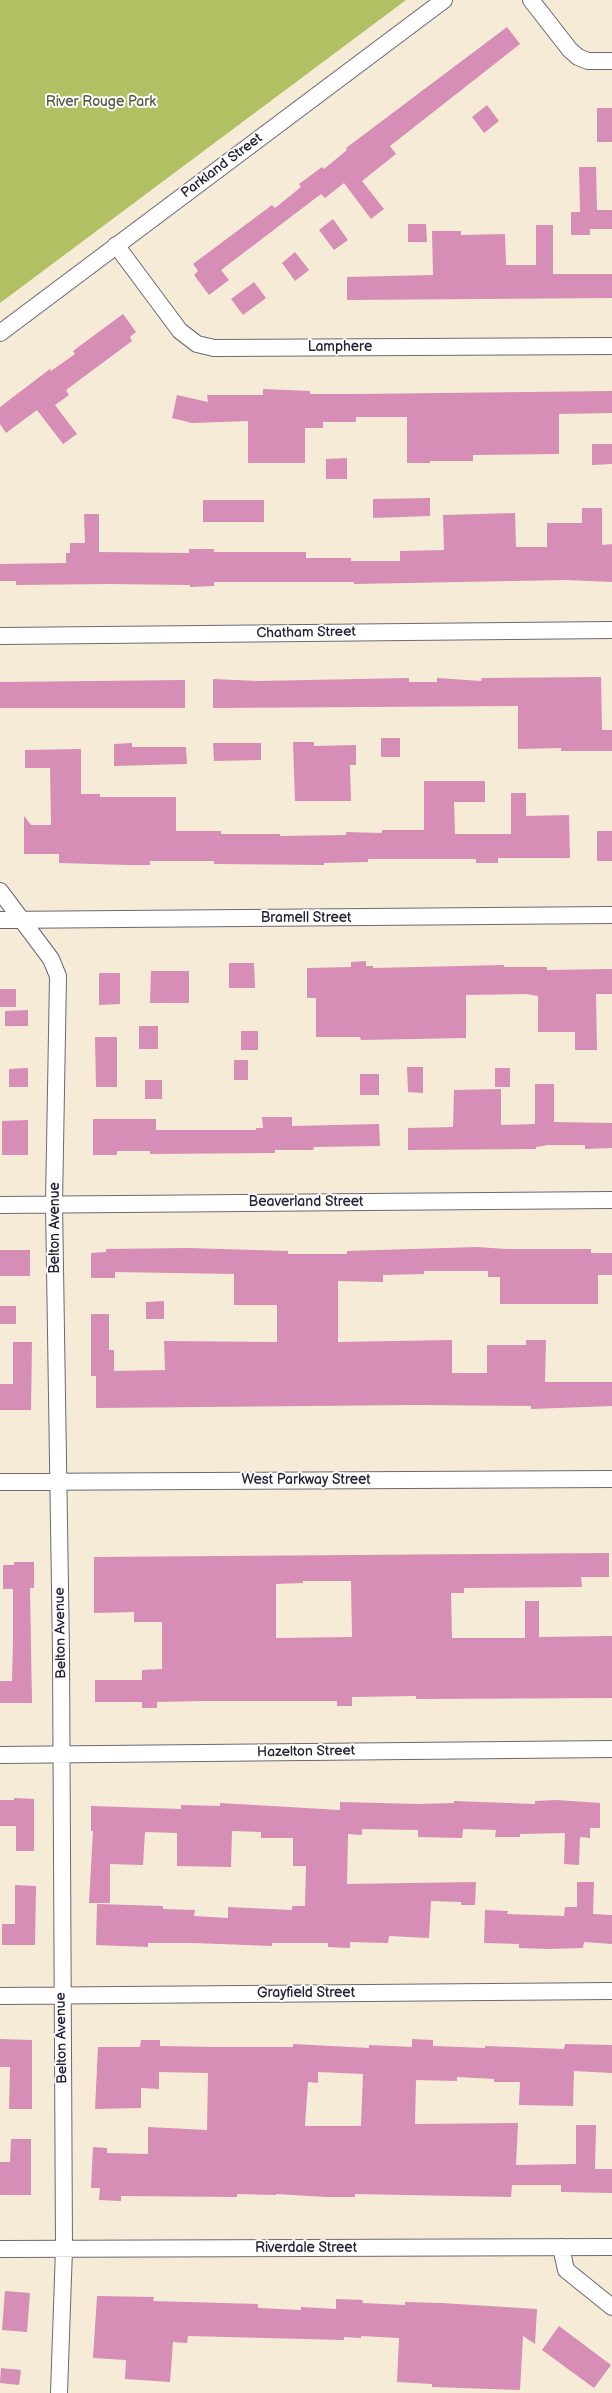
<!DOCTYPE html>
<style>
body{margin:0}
canvas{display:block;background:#f6ebd7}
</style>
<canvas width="612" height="2393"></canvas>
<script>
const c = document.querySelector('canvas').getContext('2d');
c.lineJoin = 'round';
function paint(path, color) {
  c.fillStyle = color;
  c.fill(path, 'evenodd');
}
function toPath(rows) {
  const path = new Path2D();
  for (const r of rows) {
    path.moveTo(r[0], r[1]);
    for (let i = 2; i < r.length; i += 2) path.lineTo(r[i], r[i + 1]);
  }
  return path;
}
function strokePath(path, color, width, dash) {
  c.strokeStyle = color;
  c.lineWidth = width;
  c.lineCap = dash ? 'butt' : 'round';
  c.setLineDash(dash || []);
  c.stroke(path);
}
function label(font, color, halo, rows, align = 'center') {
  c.font = font + ' "Balsamiq Sans",sans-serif';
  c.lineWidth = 4;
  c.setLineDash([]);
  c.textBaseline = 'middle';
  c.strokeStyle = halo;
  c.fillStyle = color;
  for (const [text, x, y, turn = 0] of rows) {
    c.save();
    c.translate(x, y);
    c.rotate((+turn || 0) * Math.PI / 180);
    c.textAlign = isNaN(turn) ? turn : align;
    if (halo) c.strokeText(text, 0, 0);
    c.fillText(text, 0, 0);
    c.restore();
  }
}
paint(toPath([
 [0,0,406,0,0,303]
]), '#b0c062');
paint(toPath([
 [507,27,520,44,390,146,396,154,362,181,384,209,371,219,344,183,325,198,321,194,221,270,229,280,209,295,194,275,198,271,193,264,272,205,275,208,301,187,299,184,322,167,324,169,347,150,346,148],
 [487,105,499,121,484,133,472,117],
 [597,108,612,108,612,142,597,142],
 [579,167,596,167,597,210,612,210,612,229,590,229,590,235,571,235,571,212,580,212],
 [333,219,348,240,334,250,319,230],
 [408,224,426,224,427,242,408,242],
 [536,225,553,225,553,274,612,274,612,298,347,300,347,277,433,275,432,231,461,231,461,235,505,234,506,265,536,265],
 [295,252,309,270,295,281,282,263],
 [254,282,266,298,243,315,231,299],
 [123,314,136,332,130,337,132,341,66,390,69,395,55,405,77,434,63,444,37,410,6,433,0,424,0,407,50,369,51,371,75,354,73,351],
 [263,389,310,391,310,394,356,394,612,391,612,413,559,414,559,454,473,455,473,461,430,461,430,463,407,463,407,417,356,417,356,422,323,422,323,428,305,428,305,463,248,463,248,421,192,423,172,418,177,395,208,402,207,395,263,395],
 [592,444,612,444,612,464,592,465],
 [347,458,347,479,326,479,326,459],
 [430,498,430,516,373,518,373,499],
 [203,500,264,500,264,522,203,522],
 [582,508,602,508,602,545,612,544,612,582,566,580,354,584,354,582,214,582,214,586,190,587,190,585,109,584,16,585,16,581,0,581,0,564,66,563,66,553,70,553,70,543,85,543,84,514,99,514,99,552,189,553,189,549,214,549,214,552,306,552,306,558,351,558,351,561,400,561,400,551,444,550,443,515,515,513,516,547,547,547,547,523,582,523],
 [601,677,602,730,612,730,612,751,561,751,561,748,518,749,518,706,213,708,213,679,258,681,409,678,409,682,437,682,437,678,481,681,482,678],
 [185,680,185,708,0,708,0,682],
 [381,738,400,738,400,757,381,757],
 [293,742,314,742,314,746,356,745,356,765,350,765,351,801,295,801],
 [132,743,132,747,186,747,187,764,114,766,114,744],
 [213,743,261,743,261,760,214,761],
 [81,749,81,794,100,794,100,797,176,797,176,831,221,831,221,834,280,834,280,836,346,835,346,832,382,833,382,830,424,830,424,781,485,781,485,802,454,802,455,834,511,834,511,793,526,793,526,816,569,815,570,858,498,858,498,863,476,863,476,859,368,859,368,862,324,863,324,865,214,864,214,861,150,861,150,865,128,865,59,863,59,854,24,854,24,816,31,825,51,825,50,768,25,768,25,750],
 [597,831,612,831,612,861,597,861],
 [366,961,366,966,373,966,373,968,504,965,504,967,547,967,547,970,612,969,612,994,596,994,597,1050,575,1050,575,1032,538,1032,538,996,526,994,466,995,466,1038,361,1040,360,1037,316,1037,316,998,307,998,307,968,351,967,351,962],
 [229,963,254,963,255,988,229,988],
 [151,971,189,971,189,1003,150,1003],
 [99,973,120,973,120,1004,99,1005],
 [0,989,16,989,16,1007,0,1007],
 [28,1010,28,1026,5,1026,5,1011],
 [139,1026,158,1026,158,1049,139,1049],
 [241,1031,258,1031,258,1050,241,1050],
 [95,1037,117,1037,117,1087,96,1087],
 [234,1060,248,1060,248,1080,234,1080],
 [407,1067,423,1067,423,1093,408,1092],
 [28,1068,28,1087,9,1087,9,1069],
 [495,1068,510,1068,510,1087,495,1087],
 [360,1074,379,1074,379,1095,360,1095],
 [145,1080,162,1080,162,1099,145,1099],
 [535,1084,554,1084,554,1122,612,1123,612,1148,585,1149,585,1145,548,1145,536,1147,536,1149,408,1150,408,1128,453,1127,454,1090,501,1089,501,1125,535,1124],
 [262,1117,292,1117,292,1126,379,1124,380,1146,314,1147,313,1150,275,1150,275,1153,150,1154,150,1151,117,1151,117,1155,93,1155,93,1119,156,1119,156,1130,256,1130,256,1128,263,1128],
 [28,1120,28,1155,2,1155,2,1121],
 [477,1247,506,1249,591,1249,591,1253,612,1253,612,1275,598,1275,598,1304,500,1304,500,1277,488,1277,488,1271,424,1271,424,1274,383,1275,383,1282,338,1281,338,1342,452,1340,452,1373,487,1373,487,1345,526,1345,526,1340,546,1340,545,1382,612,1382,612,1406,531,1409,531,1406,415,1405,96,1408,96,1376,91,1376,91,1314,109,1314,109,1350,114,1350,114,1371,165,1370,164,1341,277,1342,277,1305,234,1305,234,1274,115,1272,115,1278,91,1278,91,1253,106,1252,106,1249,188,1248,288,1251,288,1254,347,1254,347,1251],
 [0,1250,30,1250,30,1276,0,1276],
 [164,1301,164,1319,146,1319,146,1302],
 [0,1306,16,1306,16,1324,0,1324],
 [13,1342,32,1342,31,1410,0,1410,0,1384,13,1384],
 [609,1553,609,1577,581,1577,582,1587,464,1588,464,1593,451,1593,452,1638,525,1638,525,1601,539,1601,539,1637,612,1636,612,1698,416,1699,416,1696,352,1697,352,1706,337,1706,337,1701,202,1701,157,1702,157,1708,142,1708,142,1702,95,1702,95,1680,142,1680,142,1670,162,1669,162,1622,134,1622,134,1612,94,1613,94,1557],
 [303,1581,351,1581,352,1637,276,1638,276,1584,303,1583],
 [14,1562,34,1562,34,1588,30,1588,32,1703,0,1703,0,1681,12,1681,13,1643,13,1589,3,1589,3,1565,14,1565],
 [14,1798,34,1799,34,1851,16,1851,16,1826,0,1826,0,1800,14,1800],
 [557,1800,600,1803,600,1828,590,1828,590,1838,580,1837,579,1865,564,1864,565,1833,520,1834,520,1837,495,1837,496,1830,463,1829,462,1838,418,1837,418,1830,362,1829,362,1835,348,1834,347,1884,476,1882,475,1905,461,1905,461,1902,431,1901,429,1938,389,1936,388,1943,350,1942,350,1948,328,1947,328,1943,272,1943,272,1946,193,1943,148,1943,148,1947,96,1945,97,1904,163,1906,163,1909,195,1910,194,1916,228,1918,228,1907,292,1910,292,1906,305,1906,306,1866,293,1866,293,1838,261,1838,261,1832,232,1831,231,1867,177,1866,177,1833,145,1832,143,1865,110,1864,110,1903,89,1903,93,1831,91,1831,91,1806,181,1809,181,1805,220,1806,220,1803,340,1810,340,1802,419,1804,454,1803,454,1801,535,1804,535,1801],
 [577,1882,594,1882,593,1914,612,1915,612,1944,584,1942,583,1948,548,1949,519,1948,519,1944,484,1943,485,1910,508,1911,507,1914,564,1916,565,1907,577,1907],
 [15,1885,36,1886,35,1945,2,1945,2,1924,15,1924],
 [0,2039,32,2040,32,2109,9,2109,10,2067,0,2067],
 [412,2039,433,2040,433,2046,485,2048,485,2046,564,2049,565,2044,612,2045,612,2073,574,2071,573,2106,519,2105,520,2082,494,2082,494,2079,457,2077,457,2081,416,2080,415,2124,518,2123,516,2165,576,2164,576,2125,596,2125,595,2169,612,2169,612,2193,561,2192,561,2185,512,2185,511,2197,355,2194,355,2197,326,2197,276,2194,276,2195,237,2194,237,2197,121,2196,121,2201,99,2200,100,2188,91,2188,93,2147,107,2148,107,2153,148,2154,148,2127,207,2130,208,2073,159,2072,159,2089,141,2088,141,2108,95,2109,98,2047,140,2047,141,2040,160,2040,160,2046,216,2047,293,2047,293,2044,369,2048,369,2045,412,2047],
 [318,2072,363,2074,361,2126,305,2126,308,2082,318,2083],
 [11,2139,31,2139,31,2195,0,2195,0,2162,10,2162],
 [5,2291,30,2293,27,2332,2,2330],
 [97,2296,154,2297,153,2301,258,2304,258,2308,301,2310,301,2307,336,2309,336,2299,363,2300,362,2303,405,2305,405,2302,441,2303,537,2309,535,2344,523,2336,520,2390,432,2387,432,2384,397,2382,399,2338,361,2336,361,2338,344,2337,344,2340,188,2336,187,2343,173,2342,170,2382,125,2379,126,2360,93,2358],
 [559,2326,611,2365,594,2388,542,2350],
 [1,2368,21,2370,19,2385,0,2383]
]), '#d68db6');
const minor = toPath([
 [531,0,570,50,578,57,588,61,612,61],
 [116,245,180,331,197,344,214,348,612,346],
 [0,333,444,0],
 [0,636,612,630],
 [0,891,51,959,58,976,54,1204,61,1652,64,2249,59,2393],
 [0,920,612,915],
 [0,1205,612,1200],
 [0,1482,612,1479],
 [0,1755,612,1749],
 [0,1996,612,1991],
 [561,2247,566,2270,612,2307],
 [0,2249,612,2247]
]);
strokePath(minor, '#6c6872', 18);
strokePath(minor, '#fff', 16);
label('14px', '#545949', '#fdfcf7', [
 ["River Rouge Park",101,102]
]);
label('14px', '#22223b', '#fdfcf7', [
 ["Parkland Street",222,166,-37],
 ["Lamphere",340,347],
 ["Chatham Street",306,633,-1],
 ["Bramell Street",306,918],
 ["Beaverland Street",306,1202],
 ["Belton Avenue",55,1228,-90],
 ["West Parkway Street",306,1480],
 ["Belton Avenue",61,1633,-91],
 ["Hazelton Street",306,1752,-1],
 ["Grayfield Street",306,1993],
 ["Belton Avenue",62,2038,-91],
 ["Riverdale Street",306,2248]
]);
</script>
